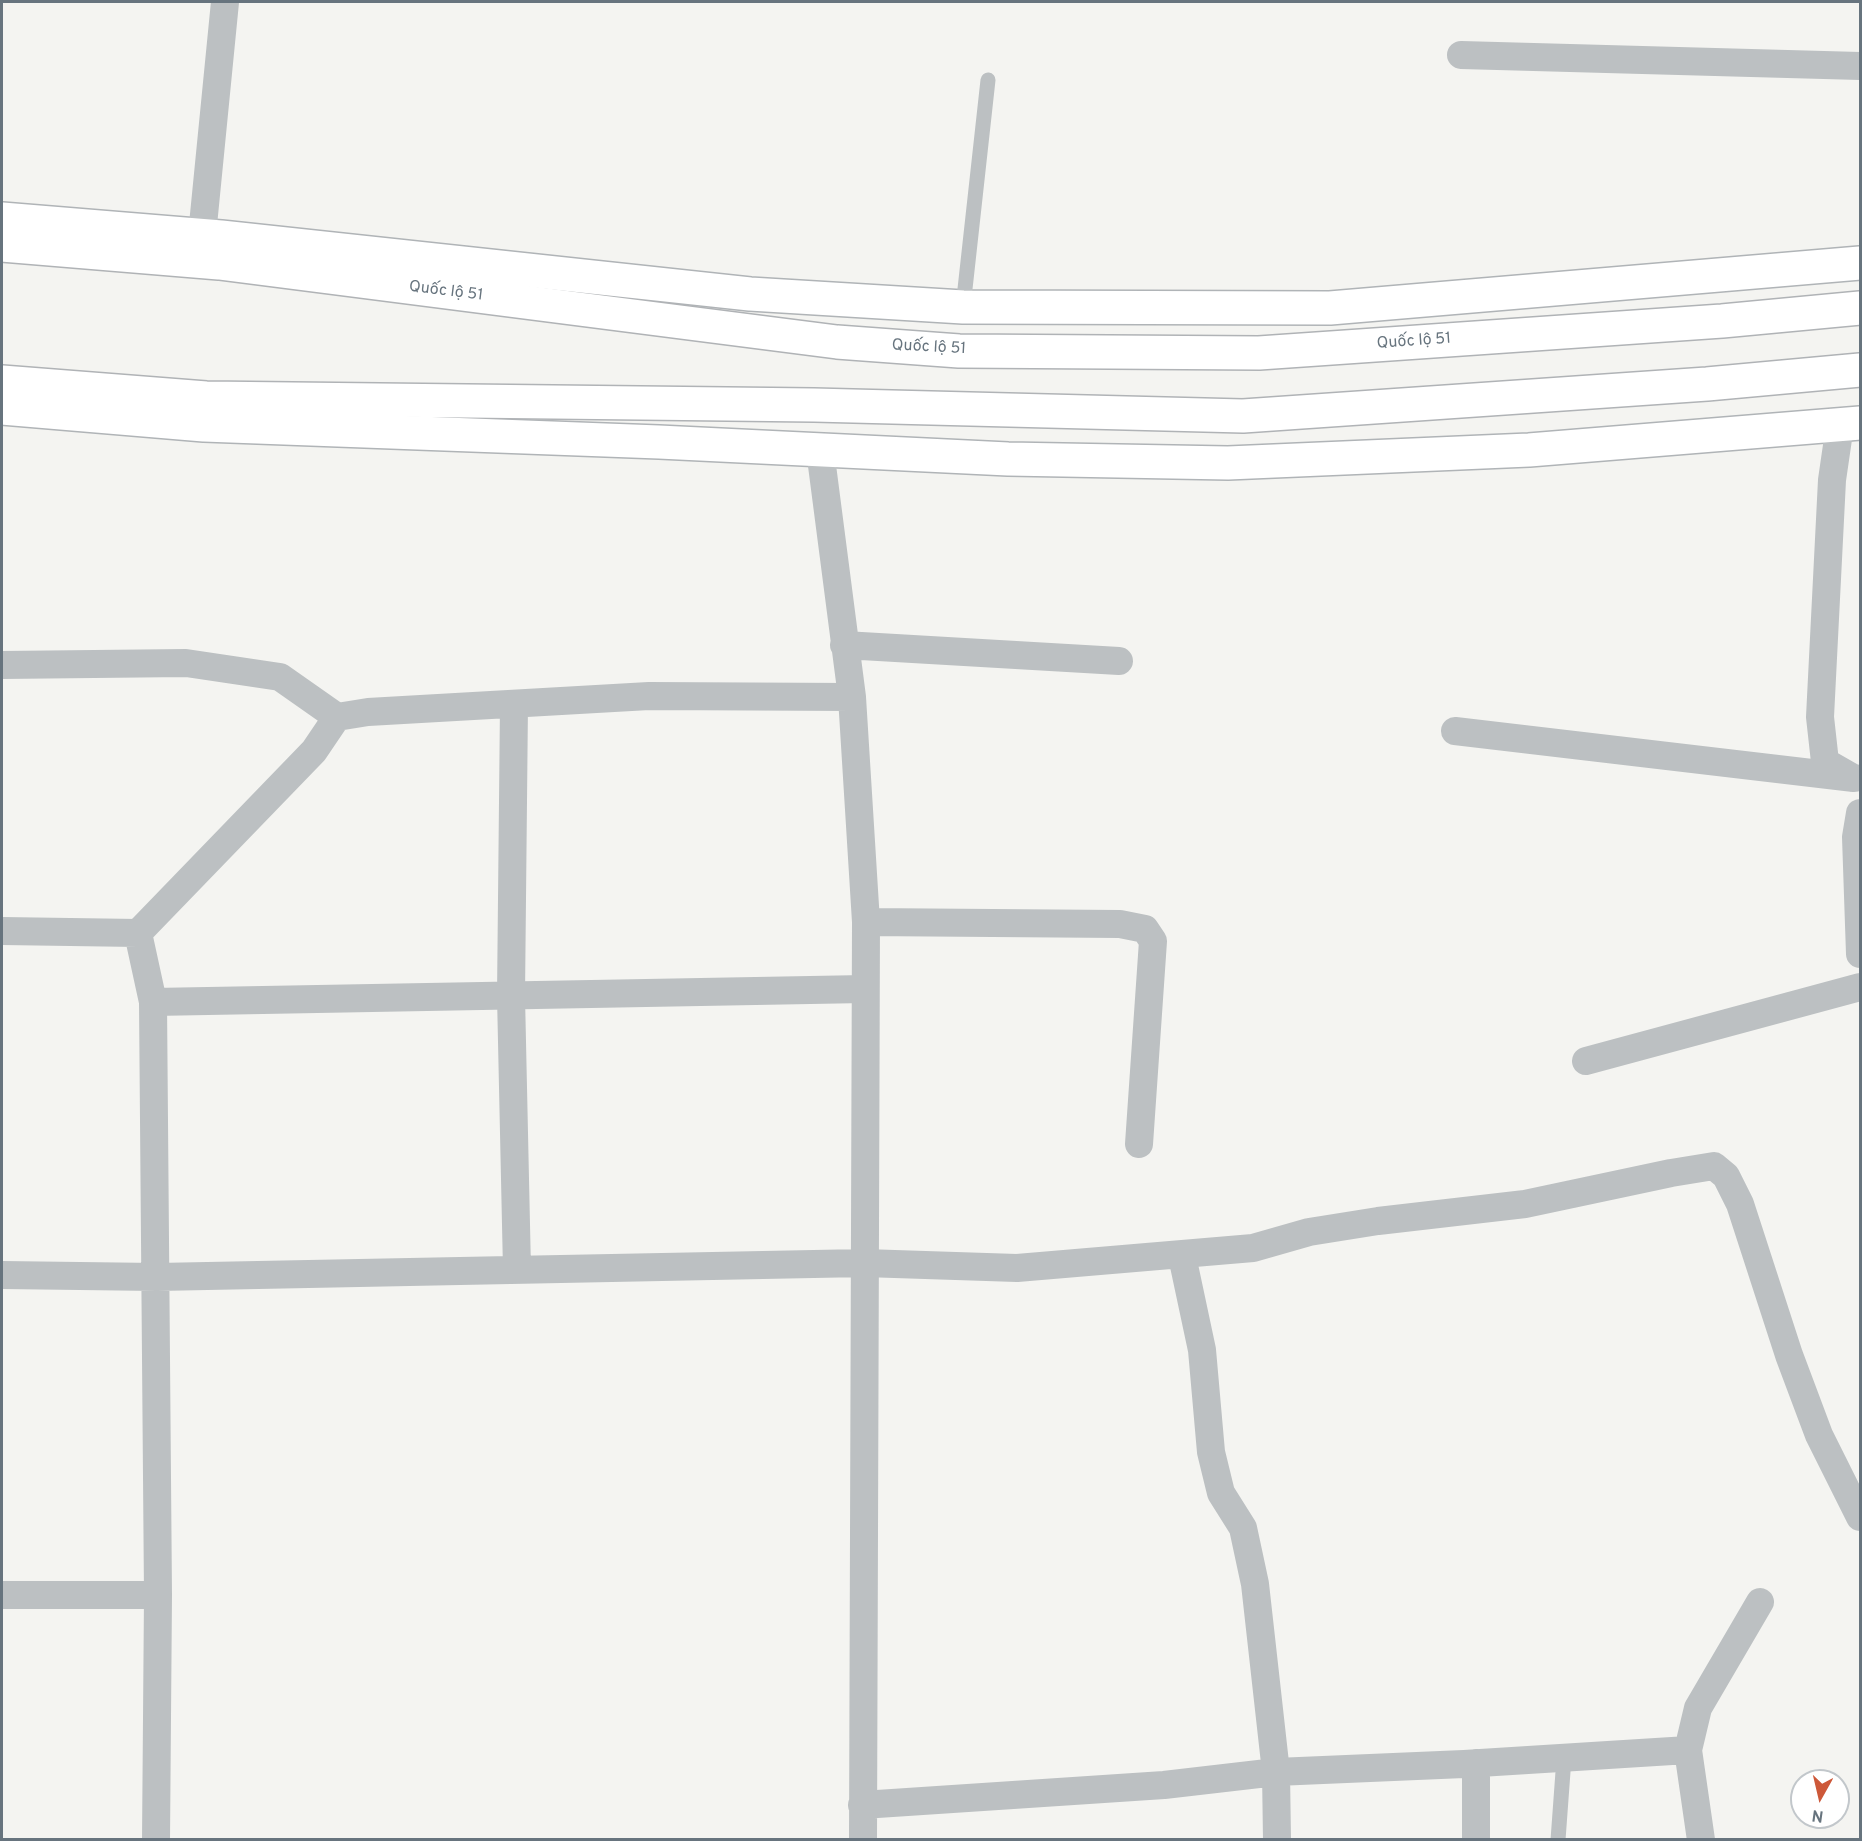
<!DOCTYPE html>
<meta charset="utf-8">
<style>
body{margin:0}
#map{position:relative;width:1862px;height:1841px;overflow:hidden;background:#f4f4f1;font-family:Overpass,sans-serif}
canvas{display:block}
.frame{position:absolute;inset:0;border:3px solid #67747e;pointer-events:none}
.north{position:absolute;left:1790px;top:1769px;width:60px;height:60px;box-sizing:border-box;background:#fff;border:2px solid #c2c7cb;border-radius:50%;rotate:188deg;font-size:16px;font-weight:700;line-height:24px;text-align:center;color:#67747e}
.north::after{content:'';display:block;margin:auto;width:21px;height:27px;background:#cd5839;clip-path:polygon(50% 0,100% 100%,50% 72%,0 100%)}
</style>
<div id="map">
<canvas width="1862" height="1841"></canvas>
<div class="frame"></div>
<div class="north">N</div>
</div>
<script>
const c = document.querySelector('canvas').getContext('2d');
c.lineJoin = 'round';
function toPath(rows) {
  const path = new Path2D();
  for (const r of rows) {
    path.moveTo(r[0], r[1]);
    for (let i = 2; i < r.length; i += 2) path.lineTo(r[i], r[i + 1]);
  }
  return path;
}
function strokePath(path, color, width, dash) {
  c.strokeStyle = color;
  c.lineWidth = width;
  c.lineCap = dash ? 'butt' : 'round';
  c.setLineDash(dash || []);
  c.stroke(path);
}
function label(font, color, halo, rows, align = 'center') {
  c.font = font + ' Overpass,sans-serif';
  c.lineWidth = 6;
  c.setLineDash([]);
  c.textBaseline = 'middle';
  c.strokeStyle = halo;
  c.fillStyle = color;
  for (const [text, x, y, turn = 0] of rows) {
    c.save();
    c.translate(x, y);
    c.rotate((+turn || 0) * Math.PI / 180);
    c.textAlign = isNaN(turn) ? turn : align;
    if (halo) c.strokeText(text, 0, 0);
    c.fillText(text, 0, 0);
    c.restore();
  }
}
const primary = toPath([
 [2,219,221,237,750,294,963,307,1330,308,1860,263],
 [2,408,204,425,659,442,1008,459,1228,463,1529,450,1860,423]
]);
const highway = toPath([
 [2,245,219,263,837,342,959,351,1259,353,1722,321,1860,308],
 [2,382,206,398,814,405,1243,416,1707,384,1860,370]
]);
strokePath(primary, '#b0b4b7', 36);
strokePath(highway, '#b0b3b6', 36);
strokePath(toPath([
 [963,307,988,80],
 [1558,1840,1564,1758]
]), '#bcc0c2', 15);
strokePath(toPath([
 [1461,55,1860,66],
 [202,235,225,2],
 [1840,425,1832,480,1820,717,1825,762,1853,778],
 [820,450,852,697,866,922,863,1840],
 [844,645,1119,661],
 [2,665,186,663,280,677,337,717],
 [514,704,511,996,517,1270],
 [1455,731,1854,778],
 [1860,813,1856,837,1860,954],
 [866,922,1120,924,1145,929,1153,941,1139,1144],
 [2,931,138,933,314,751,337,717,368,712,649,696,852,697],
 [138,933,153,1002,158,1595,156,1840],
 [153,1002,865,989],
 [1586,1061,1860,987],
 [1182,1256,1202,1350,1211,1452,1221,1493,1243,1528,1255,1584,1276,1772,1277,1840],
 [2,1275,157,1277,864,1263,1017,1268,1253,1248,1309,1232,1378,1221,1525,1204,1671,1173,1714,1166,1726,1176,1740,1204,1789,1355,1819,1435,1860,1517],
 [2,1595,158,1595],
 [1476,1763,1476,1840],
 [862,1805,1164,1785,1276,1772,1464,1764,1688,1750],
 [1701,1840,1688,1750,1698,1708,1760,1602]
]), '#bcc0c2', 28);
strokePath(primary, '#fff', 33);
strokePath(highway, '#fff', 33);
label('16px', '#67747e', '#fff', [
 ["Quốc lộ 51",446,292,7],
 ["Quốc lộ 51",1414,342,-4],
 ["Quốc lộ 51",929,348,3]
]);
</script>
